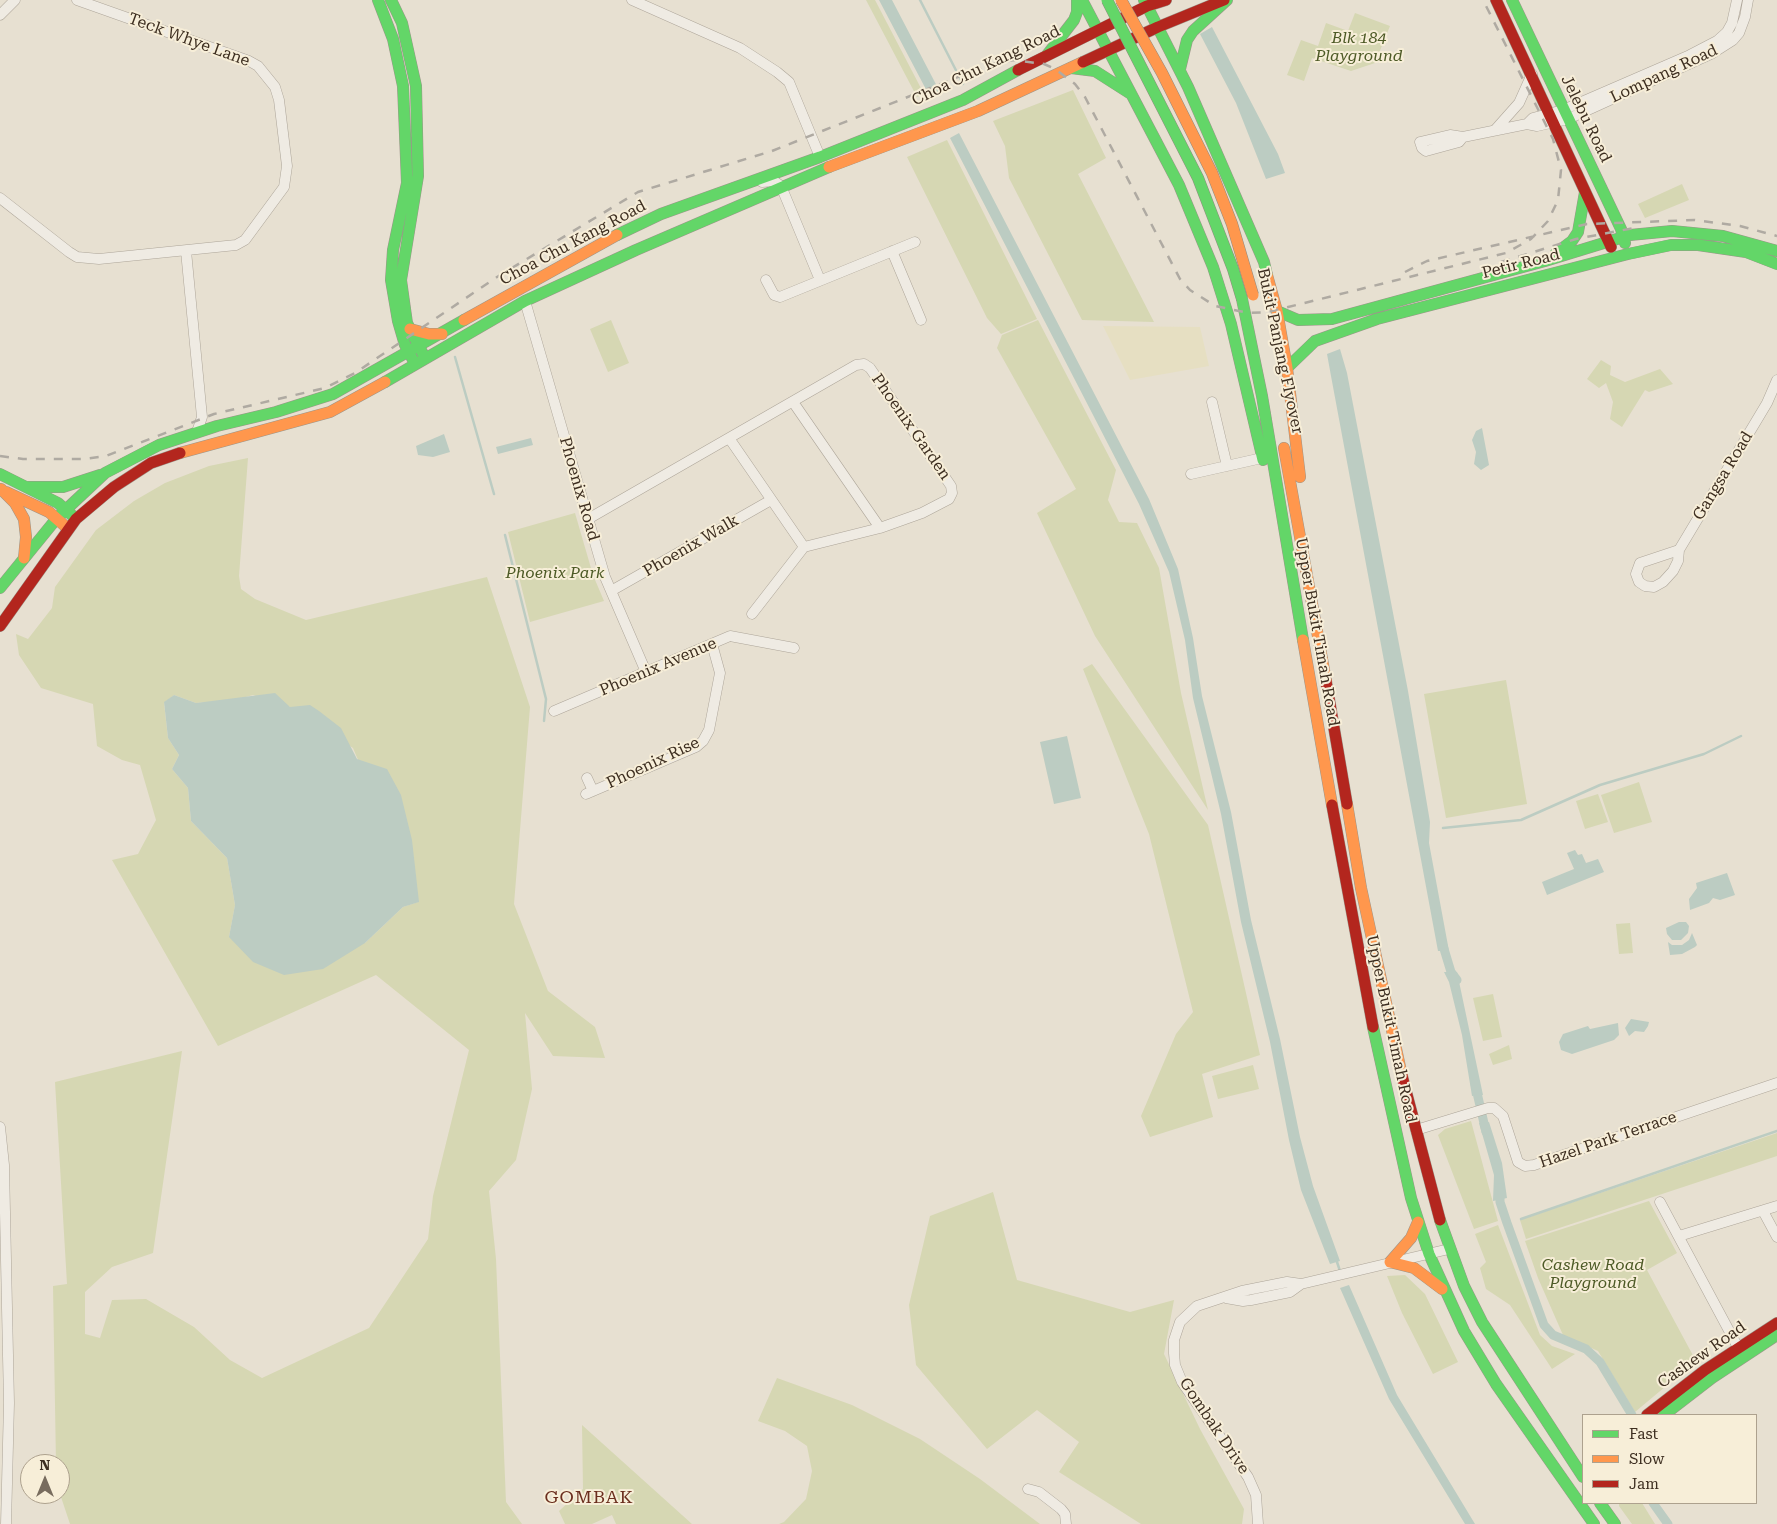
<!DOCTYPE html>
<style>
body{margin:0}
#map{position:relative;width:1777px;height:1524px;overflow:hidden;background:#e7e0d1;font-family:"Roboto Serif",serif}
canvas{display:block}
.legend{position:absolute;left:1582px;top:1414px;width:175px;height:90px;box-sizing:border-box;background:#f7eed8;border:1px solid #ada18e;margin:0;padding:6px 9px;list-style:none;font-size:15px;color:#3d2e20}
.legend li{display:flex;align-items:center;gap:10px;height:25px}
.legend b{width:25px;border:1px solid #ada18e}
.north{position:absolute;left:20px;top:1454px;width:50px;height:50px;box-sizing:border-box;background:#f7eed8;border:1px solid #ada18e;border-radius:50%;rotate:0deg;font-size:14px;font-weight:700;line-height:20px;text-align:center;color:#3d2e20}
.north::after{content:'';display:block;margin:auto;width:18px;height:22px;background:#786c5e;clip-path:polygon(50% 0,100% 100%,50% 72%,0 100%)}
</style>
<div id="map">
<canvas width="1777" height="1524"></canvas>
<ul class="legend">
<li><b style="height:6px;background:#63d668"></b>Fast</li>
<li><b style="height:6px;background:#ff974d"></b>Slow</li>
<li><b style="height:6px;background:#b3261e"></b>Jam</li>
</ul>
<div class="north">N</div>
</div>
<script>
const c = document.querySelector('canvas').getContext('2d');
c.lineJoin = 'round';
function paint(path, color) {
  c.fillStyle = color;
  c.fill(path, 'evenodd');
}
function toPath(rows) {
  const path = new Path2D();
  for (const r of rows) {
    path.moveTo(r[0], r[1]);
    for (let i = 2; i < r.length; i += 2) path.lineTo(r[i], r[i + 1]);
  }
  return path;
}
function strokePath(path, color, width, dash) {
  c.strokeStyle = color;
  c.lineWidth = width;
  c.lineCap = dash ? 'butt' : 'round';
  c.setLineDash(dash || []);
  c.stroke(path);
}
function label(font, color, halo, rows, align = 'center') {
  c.font = font + ' "Roboto Serif",serif';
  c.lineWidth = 4;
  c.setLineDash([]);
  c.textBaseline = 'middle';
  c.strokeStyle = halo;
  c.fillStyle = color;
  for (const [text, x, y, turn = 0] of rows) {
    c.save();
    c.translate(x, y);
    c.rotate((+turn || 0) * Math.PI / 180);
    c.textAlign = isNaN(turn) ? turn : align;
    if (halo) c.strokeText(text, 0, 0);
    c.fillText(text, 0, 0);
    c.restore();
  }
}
paint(toPath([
 [1103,326,1200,327,1209,366,1130,380]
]), '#e6dfc2');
paint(toPath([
 [866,0,875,0,924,94,917,97],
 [1355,13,1390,26,1375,63,1351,71,1312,58,1304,81,1287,75,1301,40,1318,46,1326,23,1348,31],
 [1073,90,1106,158,1078,174,1154,322,1082,320,1009,178,1005,146,993,121],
 [947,140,1037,319,1001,334,987,318,907,157],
 [1682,184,1689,200,1645,218,1638,204],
 [611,320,629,363,608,372,590,329],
 [1038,320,1116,470,1108,500,1119,522,1137,523,1159,568,1181,693,1208,810,1095,636,1037,513,1076,489,997,348,1002,335],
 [1601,360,1611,366,1610,375,1625,382,1660,369,1673,384,1649,392,1645,390,1622,427,1610,419,1613,402,1606,383,1599,388,1587,379],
 [248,458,239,576,241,589,255,599,306,620,487,577,530,707,514,904,548,991,595,1027,605,1058,553,1056,525,1013,532,1089,516,1160,489,1191,496,1259,506,1502,522,1524,70,1524,60,1494,60,1464,56,1464,53,1286,67,1284,55,1082,182,1051,153,1253,112,1267,85,1292,85,1334,100,1338,112,1300,146,1299,194,1327,230,1360,262,1378,369,1328,428,1239,433,1196,469,1050,376,975,218,1046,112,860,138,854,156,820,140,765,122,760,97,746,93,704,41,688,19,655,16,634,28,639,52,608,55,587,96,530,134,501,165,483,209,466],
 [174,695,196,703,235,700,253,695,290,707,353,748,418,902,403,907,365,943,229,937,235,905,227,858,191,821,188,788,172,769,179,755,168,738,164,703],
 [575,513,593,575,604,601,530,622,508,532],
 [1092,664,1208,825,1260,1055,1202,1074,1213,1117,1150,1137,1141,1116,1176,1034,1193,1012,1149,834,1083,669],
 [1506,680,1527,804,1446,818,1424,694],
 [1639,782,1652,822,1614,833,1601,795],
 [1598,794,1608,822,1585,829,1576,801],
 [1630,923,1633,953,1619,954,1616,924],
 [1493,994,1502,1037,1483,1041,1473,998],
 [1509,1045,1512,1059,1493,1065,1489,1054],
 [1253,1065,1259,1089,1218,1099,1212,1076],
 [1471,1121,1498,1221,1474,1229,1438,1135,1445,1129],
 [1777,1133,1777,1156,1526,1239,1520,1220],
 [993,1192,1017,1280,1130,1312,1174,1300,1164,1354,1200,1429,1244,1509,1242,1524,1141,1524,1059,1472,1079,1442,1037,1410,987,1449,916,1365,909,1305,930,1216],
 [1649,1201,1677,1253,1647,1270,1696,1361,1635,1412,1598,1351,1563,1335,1538,1278,1525,1241],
 [1498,1225,1540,1335,1552,1346,1575,1354,1552,1369,1510,1305,1486,1289,1480,1268,1486,1262,1475,1234],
 [1405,1275,1425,1294,1458,1362,1433,1374,1402,1313,1387,1276],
 [777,1378,852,1405,920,1439,980,1479,1040,1524,779,1524,784,1522,806,1499,812,1471,807,1446,785,1431,758,1421],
 [582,1425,692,1524,616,1524,612,1515,592,1524,565,1524,559,1511,583,1489],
 [1619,1503,1642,1503,1655,1524,1632,1524,1619,1506]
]), '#d6d7b3');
paint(toPath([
 [879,0,892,0,940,92,930,97],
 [1212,27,1278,154,1285,173,1266,179,1236,103,1200,34],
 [959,133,1149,499,1178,569,1193,638,1202,696,1231,812,1251,920,1280,1039,1300,1137,1313,1186,1340,1261,1330,1264,1301,1190,1289,1140,1270,1042,1241,922,1221,814,1193,698,1185,640,1169,572,1139,504,950,138],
 [1340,349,1347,373,1408,691,1430,822,1429,843,1449,951,1438,951,1331,376,1327,354],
 [1482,428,1489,465,1481,470,1474,464,1476,452,1472,440,1476,431],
 [444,434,450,452,433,457,418,455,416,446],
 [531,438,533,445,498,454,496,447],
 [275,693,290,707,310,705,319,711,341,728,357,759,387,769,401,795,412,840,419,902,403,907,365,943,323,969,284,975,253,962,229,937,235,905,227,858,191,821,188,788,172,769,179,755,168,738,164,702,174,695,196,703],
 [1067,736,1081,798,1054,804,1040,742],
 [1575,850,1578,855,1582,854,1586,863,1598,859,1604,872,1547,895,1542,882,1574,869,1567,853],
 [1727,873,1735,895,1720,900,1713,898,1709,903,1690,910,1689,899,1697,888,1696,883],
 [1679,922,1686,922,1689,926,1688,933,1681,940,1672,940,1667,934,1666,928],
 [1692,933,1697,945,1695,947,1682,954,1670,955,1668,942,1672,945,1682,945,1689,940],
 [1444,972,1457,972,1483,1095,1472,1096,1462,1035,1449,982],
 [1631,1019,1649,1022,1648,1026,1644,1032,1635,1031,1629,1036,1625,1028],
 [1618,1023,1619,1035,1614,1040,1572,1054,1561,1050,1559,1042,1563,1034,1588,1026,1590,1029],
 [1489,1122,1502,1163,1507,1198,1493,1201,1494,1175,1479,1123],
 [1349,1285,1397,1395,1475,1524,1465,1524,1389,1399,1340,1288]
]), '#bcccc2');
strokePath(toPath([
 [920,0,963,84],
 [455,357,494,494],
 [505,535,546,699,544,721],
 [1443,828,1521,820,1600,785,1704,754,1741,736],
 [1521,1219,1777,1131],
 [1336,1259,1340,1271]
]), '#bcccc2', 2.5);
strokePath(toPath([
 [1441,939,1451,972,1457,980],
 [1475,1084,1486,1132],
 [1500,1188,1500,1202,1507,1223,1544,1325,1553,1335,1586,1349,1600,1362,1632,1415],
 [1653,1503,1668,1524]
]), '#bcccc2', 9);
const street = toPath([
 [632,0,740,48,777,72,789,82,820,157],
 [0,15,15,0],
 [1527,124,1537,126,1568,119,1711,54,1733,40,1739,33,1745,17,1748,0],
 [1495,130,1519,103,1532,74],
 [1463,137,1459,142,1426,151,1422,148,1420,142,1450,135,1463,137,1527,124,1533,118,1563,110,1690,55,1717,41,1727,32,1732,23,1737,0],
 [762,182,774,181,781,186,820,280],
 [0,198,69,252,77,257,99,259,236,245,245,240,284,187,287,166,279,100,275,87,258,66,249,61,77,0],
 [186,251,202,417,197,432],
 [892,251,921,320],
 [766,280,774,295,780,297,915,242],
 [525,301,605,577,646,672],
 [793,402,880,528],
 [1212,402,1227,466],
 [729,438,804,547],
 [1191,474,1262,458],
 [588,519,856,365,864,364,870,368,881,384,951,486,952,493,949,499,922,513,880,528,804,547,752,614],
 [1679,550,1640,563,1636,574,1639,582,1645,586,1654,587,1663,582,1673,571,1678,561,1679,550,1767,403,1777,380],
 [611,591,771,500],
 [554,711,730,636,794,648],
 [587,778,593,791],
 [586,794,696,747,703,741,709,730,720,673,712,644],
 [0,1127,4,1165,9,1403,6,1524],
 [1416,1130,1488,1108,1494,1108,1503,1116,1518,1162,1525,1166,1534,1165,1777,1083],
 [1660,1202,1741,1353],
 [1763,1211,1777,1237],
 [1679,1236,1777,1206],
 [1226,1298,1243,1301,1251,1300,1290,1292,1301,1284],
 [1028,1489,1039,1492,1061,1509,1065,1514,1066,1524],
 [1258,1524,1256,1495,1248,1477,1182,1382,1175,1365,1174,1353,1174,1340,1180,1322,1197,1306,1242,1291,1287,1282,1301,1284,1449,1249]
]);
const fast = toPath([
 [378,0,393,39,403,86,407,183,393,250,391,280,398,321,405,345,413,360],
 [391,0,402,23,416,86,418,176,401,280,407,323,424,356],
 [1082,0,1179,185,1213,267,1231,324,1263,460],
 [1144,0,1188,87,1264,262,1267,275],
 [1512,0,1621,229,1625,243],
 [1047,55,1074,20,1077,12,1077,0],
 [1071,68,1095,71,1131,94],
 [1180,69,1187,40,1193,31,1227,0],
 [617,235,661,214,820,157,963,100,1018,70],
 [1556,253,1572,241,1578,232,1585,192],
 [1242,299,1262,396,1303,640],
 [1277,311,1298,320,1332,319,1545,261,1630,235,1672,231,1723,236,1777,251],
 [1287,368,1315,341,1377,319,1628,254,1671,245,1698,245,1746,252,1777,264],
 [385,382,525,301,636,250,829,167],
 [0,474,58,503,74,517],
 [28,487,63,487,100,475],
 [0,588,57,518,105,473,159,445,217,426,276,412,333,394,464,320],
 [1373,1027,1411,1198,1429,1254,1464,1331,1496,1384,1594,1524],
 [1440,1220,1464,1286,1482,1322,1583,1477],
 [1664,1415,1712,1378,1777,1335],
 [1600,1503,1615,1524]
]);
const slow = toPath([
 [829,167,978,111,1083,62],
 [1267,275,1277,311,1287,368,1300,477],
 [464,320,617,235],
 [410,329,429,334,442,334],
 [1284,448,1326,681],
 [180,453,330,412,385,382],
 [1,489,15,503,24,519,26,537,24,558],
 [6,492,49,512,65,526],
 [1303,640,1332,805],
 [1347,804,1361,888,1402,1076],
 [1418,1222,1411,1238,1390,1262,1414,1268,1442,1289]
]);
const jam = toPath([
 [1496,0,1611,247],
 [1083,62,1158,27,1224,0],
 [1018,70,1147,6,1166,0],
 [0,626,76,519,114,487,151,463,180,453],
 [1326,681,1347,804],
 [1332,805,1373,1027],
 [1402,1076,1440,1220],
 [1647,1415,1705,1370,1777,1323]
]);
strokePath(street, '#ada599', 11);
strokePath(fast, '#9c958a', 12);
strokePath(slow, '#9c958a', 12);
strokePath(jam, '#9c958a', 12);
strokePath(street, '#efebe3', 10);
strokePath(fast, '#63d668', 11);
strokePath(slow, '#ff974d', 11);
strokePath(jam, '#b3261e', 11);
strokePath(toPath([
 [1501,262,1576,239,1634,228],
 [1405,272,1427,261,1587,224,1695,220,1740,226,1777,236],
 [0,456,23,459,84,459,106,456,214,414,325,388,355,373,497,277,638,192,772,151,968,73,991,64,1014,60,1044,64,1055,69,1075,84,1085,97,1180,279,1190,290,1215,306,1249,313,1268,312,1506,253,1531,239,1548,221,1558,200,1561,170,1553,139,1483,0]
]), '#afaaa2', 2.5, [9, 9]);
const fastBridge = toPath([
 [1107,0,1198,178,1233,269,1242,299]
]);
const slowBridge = toPath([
 [1121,0,1162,73,1212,173,1232,224,1253,295]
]);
strokePath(fastBridge, '#928b80', 12, []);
strokePath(slowBridge, '#928b80', 12, []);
strokePath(fastBridge, '#63d668', 11);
strokePath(slowBridge, '#ff974d', 11);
label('italic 16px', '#4d5a26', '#f7eed8', [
 ["Blk 184",1359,38],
 ["Playground",1359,56],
 ["Phoenix Park",555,573],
 ["Cashew Road",1593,1265],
 ["Playground",1593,1283]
]);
label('16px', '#3d2e20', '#f7eed8', [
 ["Teck Whye Lane",189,40,20],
 ["Choa Chu Kang Road",986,66,-26],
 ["Lompang Road",1664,74,-25],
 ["Jelebu Road",1586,119,64],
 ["Choa Chu Kang Road",573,243,-28],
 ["Petir Road",1521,264,-14],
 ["Bukit Panjang Flyover",1280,351,78],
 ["Phoenix Garden",911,427,55],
 ["Gangsa Road",1723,476,-59],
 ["Phoenix Road",579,489,74],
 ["Phoenix Walk",691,546,-30],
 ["Upper Bukit Timah Road",1317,632,80],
 ["Phoenix Avenue",658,667,-23],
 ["Phoenix Rise",653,763,-25],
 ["Upper Bukit Timah Road",1391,1029,78],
 ["Hazel Park Terrace",1608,1140,-19],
 ["Cashew Road",1702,1355,-35],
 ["Gombak Drive",1214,1426,56]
]);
c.letterSpacing = '1px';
label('18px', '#6b2e1e', '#f7eed8', [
 ["GOMBAK",589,1498]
]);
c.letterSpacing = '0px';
</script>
